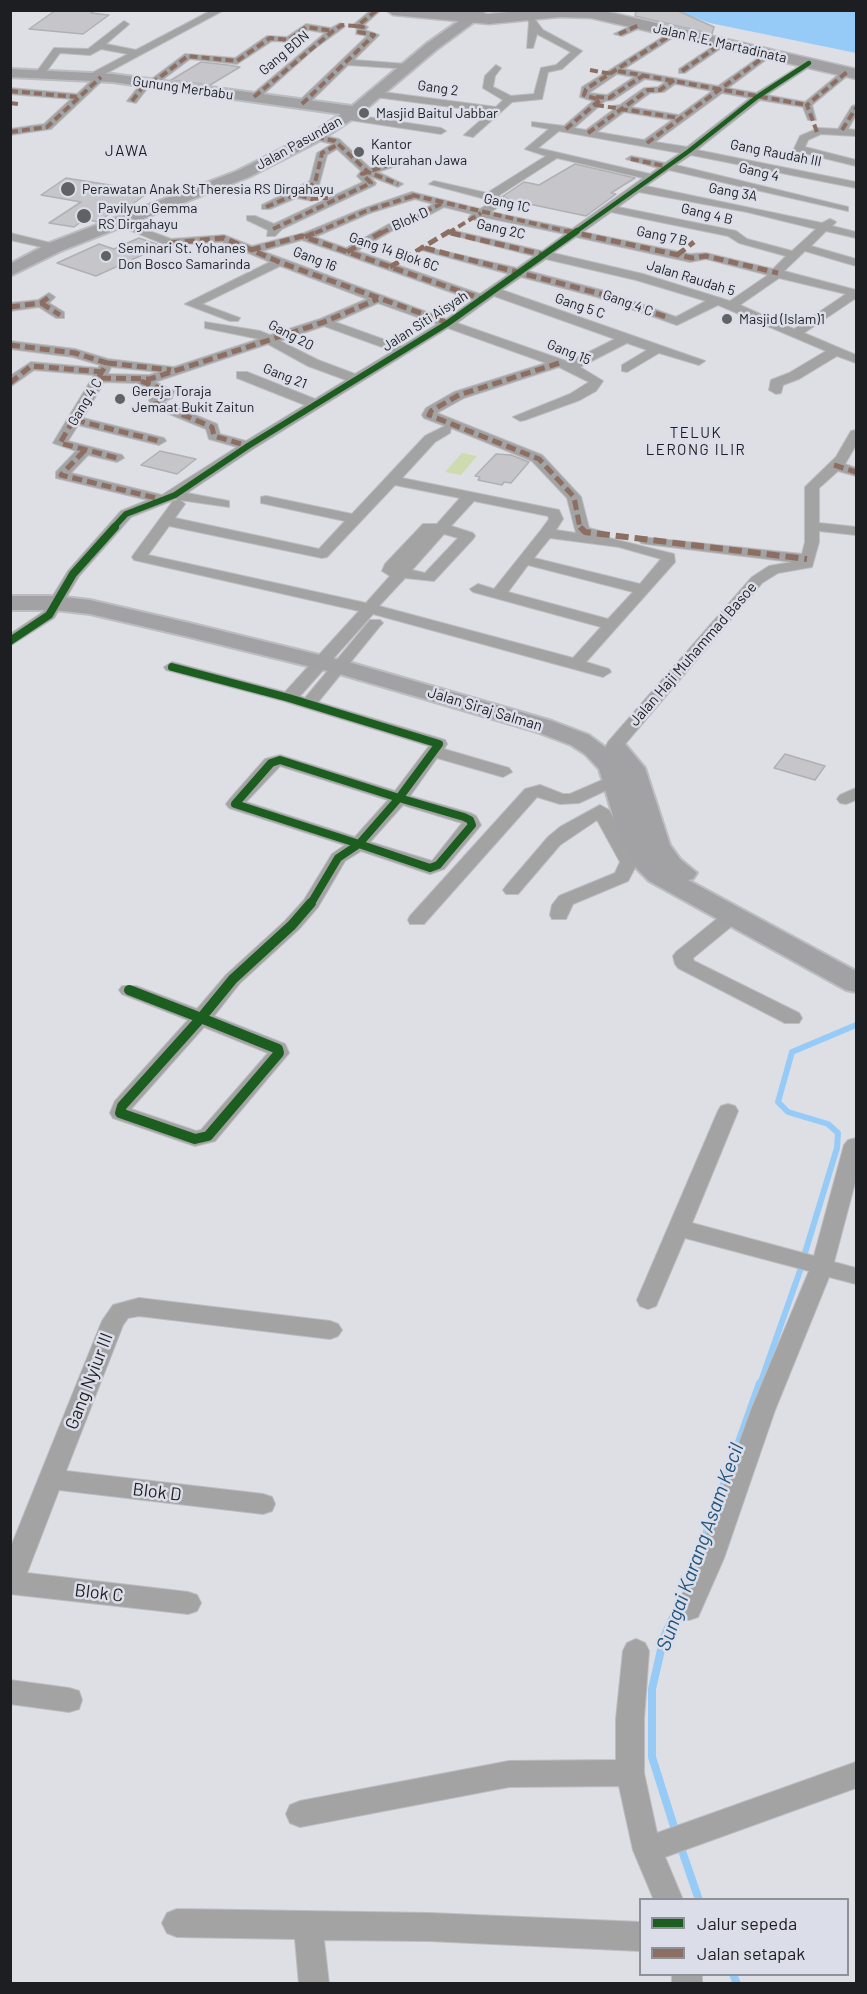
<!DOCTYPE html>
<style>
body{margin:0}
#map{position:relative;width:867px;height:1994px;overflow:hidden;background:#dedfe5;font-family:Barlow,sans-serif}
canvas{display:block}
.frame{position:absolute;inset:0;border:12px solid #1d1e21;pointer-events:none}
.legend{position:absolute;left:639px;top:1898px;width:210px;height:78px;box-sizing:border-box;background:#dbdee8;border:2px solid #8f9198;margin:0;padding:8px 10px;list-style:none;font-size:18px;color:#1d1e21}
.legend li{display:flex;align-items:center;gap:12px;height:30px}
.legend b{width:30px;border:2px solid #8f9198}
</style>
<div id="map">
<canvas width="867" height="1994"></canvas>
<div class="frame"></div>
<ul class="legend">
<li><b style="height:8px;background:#1b5e20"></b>Jalur sepeda</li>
<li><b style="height:8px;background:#8d6e63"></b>Jalan setapak</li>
</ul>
</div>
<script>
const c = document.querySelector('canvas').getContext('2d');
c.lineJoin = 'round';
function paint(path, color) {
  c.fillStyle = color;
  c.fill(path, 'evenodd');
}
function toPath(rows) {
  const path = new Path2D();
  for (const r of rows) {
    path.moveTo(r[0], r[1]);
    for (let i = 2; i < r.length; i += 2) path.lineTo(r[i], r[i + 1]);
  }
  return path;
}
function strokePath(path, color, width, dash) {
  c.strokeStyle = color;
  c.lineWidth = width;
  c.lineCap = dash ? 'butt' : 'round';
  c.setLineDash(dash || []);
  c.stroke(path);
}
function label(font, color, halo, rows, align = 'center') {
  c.font = font + ' Barlow,sans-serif';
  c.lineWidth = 5;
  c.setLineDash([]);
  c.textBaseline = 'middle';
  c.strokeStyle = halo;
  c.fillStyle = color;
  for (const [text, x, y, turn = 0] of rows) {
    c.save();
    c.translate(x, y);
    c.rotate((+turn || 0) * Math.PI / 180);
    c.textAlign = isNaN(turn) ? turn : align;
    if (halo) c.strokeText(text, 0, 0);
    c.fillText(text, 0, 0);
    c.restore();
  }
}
paint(toPath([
 [462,453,477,456,461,475,445,472]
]), '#cedbaf');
paint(toPath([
 [676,11,856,11,856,53,710,23]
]), '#97cbf7');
strokePath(toPath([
 [804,1256,837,1148,838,1133,828,1124,788,1112,778,1102,792,1052,856,1025],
 [760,1384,801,1268]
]), '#97cbf7', 6);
strokePath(toPath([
 [694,1568,760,1383],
 [676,1833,652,1757,652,1689,664,1637,679,1604],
 [680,1845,699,1900],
 [733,1974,737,1984]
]), '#97cbf7', 8);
const building = toPath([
 [56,10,95,10,91,13,109,15,83,34,29,29,56,10],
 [636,10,676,10,714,27,712,34,635,16,636,10],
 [201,62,228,65,240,67,210,85,171,80,201,62],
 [575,164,635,178,611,193,616,194,586,216,510,200,503,196,524,182,539,185,575,164],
 [66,178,147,191,142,194,145,195,127,208,119,207,98,222,85,219,74,227,49,223,81,202,41,195,66,178],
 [139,238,162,246,96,276,57,263,99,244,114,249,139,238],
 [160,451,196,459,177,474,141,465,160,451],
 [496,454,511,455,529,462,511,483,504,482,502,485,478,480,480,477,475,476,496,454],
 [785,754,825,766,815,780,774,768,785,754]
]);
paint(building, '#c5c5ca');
strokePath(building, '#b0b0b4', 1.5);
const street = toPath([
 [212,10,224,10,103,75,104,79,51,129,10,135,10,129,44,124,71,99,10,94,10,88,77,94,93,79,90,78,90,74,128,54,101,49,90,55,60,53,43,76,37,76,35,74,54,48,88,49,124,21,129,24,127,26,106,44,136,50,212,10],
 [371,10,381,10,364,25,368,27,365,30,379,35,354,60,407,64,410,65,410,69,348,65,306,106,298,106,298,102,367,36,356,34,357,29,352,26,371,10],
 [530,13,543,30,582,51,562,69,548,72,542,99,512,102,473,137,464,135,490,112,375,97,370,94,375,91,496,107,503,100,483,88,485,76,496,65,501,68,495,76,493,87,511,96,534,94,541,68,556,65,571,52,537,34,533,48,527,48,529,22,525,16,530,13],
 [639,22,644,25,642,27,622,36,614,34,639,22],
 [340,23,345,26,343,28,314,49,258,99,249,97,325,33,308,30,292,42,272,41,237,64,190,59,154,86,149,86,136,103,127,101,143,81,149,81,185,54,235,58,267,36,287,37,306,24,331,28,340,23],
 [674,30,679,33,677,35,624,69,718,86,768,51,771,52,771,56,728,88,756,93,809,60,814,63,812,65,767,95,805,102,844,70,852,72,812,105,816,120,808,120,803,107,760,100,697,150,856,182,856,188,691,155,676,165,848,207,848,211,669,170,646,186,822,223,830,219,836,222,832,226,856,232,856,238,826,231,811,246,856,259,856,266,805,251,784,271,856,290,856,298,804,333,856,355,856,363,837,356,799,379,783,385,781,393,776,394,769,390,771,380,789,373,826,351,718,305,677,325,597,297,521,277,502,290,705,361,699,365,659,353,627,372,622,371,622,365,647,350,627,343,580,367,603,381,596,391,580,400,525,420,520,421,513,417,570,394,589,382,559,367,464,398,437,413,542,455,581,497,589,528,604,532,605,537,674,554,675,562,586,662,609,669,611,672,603,677,373,614,300,696,305,698,370,620,380,620,383,623,380,626,318,702,445,740,447,744,444,749,509,768,512,772,503,777,437,758,410,796,470,813,476,816,481,825,444,869,430,874,361,851,345,861,318,907,299,929,240,983,214,1016,285,1044,289,1053,215,1141,195,1146,113,1118,110,1113,115,1101,188,1020,122,994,119,990,122,986,136,986,197,1009,226,975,285,921,304,900,332,854,345,845,229,808,226,804,229,800,265,759,280,755,395,791,429,746,283,701,166,670,164,667,172,662,285,692,359,611,134,560,132,557,134,554,173,501,178,500,176,499,131,517,79,576,54,618,10,646,10,634,43,612,68,571,121,511,148,500,56,478,56,472,76,451,53,443,94,375,34,370,10,387,10,376,31,362,98,368,100,365,73,357,10,349,10,341,75,349,108,359,174,367,259,339,205,328,205,322,260,331,270,335,320,319,367,299,280,266,202,304,240,318,238,321,230,321,185,304,270,262,222,242,166,245,110,222,120,220,171,239,224,235,252,246,304,233,362,209,412,192,480,209,493,201,429,184,434,181,487,193,546,156,525,149,549,129,532,126,532,122,564,126,593,101,580,97,582,87,674,30],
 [617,74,634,77,607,95,589,93,617,74],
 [645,79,665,82,658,87,644,88,620,105,613,106,613,110,586,130,574,128,605,101,613,100,645,79],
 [675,84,712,91,679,115,631,107,650,93,664,92,675,84],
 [722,93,750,98,687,147,655,142,722,93],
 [624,112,672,120,644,140,597,132,624,112],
 [559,131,680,153,665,163,631,156,626,159,658,168,650,174,538,148,559,131],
 [557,158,643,178,572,229,491,212,508,200,498,196,557,158],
 [639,192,747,212,816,229,792,251,747,239,736,231,618,207,639,192],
 [415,199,433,204,408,218,398,219,346,248,315,237,370,213,415,199],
 [444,207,472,214,469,217,475,220,483,217,565,234,542,251,451,230,445,233,534,256,517,268,421,246,421,250,509,274,480,294,357,251,404,224,414,223,444,207],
 [611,212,728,236,739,243,786,256,773,269,706,253,690,254,583,232,611,212],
 [576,237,690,262,706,259,768,275,730,301,643,274,553,253,576,237],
 [302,240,343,254,473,300,446,319,262,251,302,240],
 [546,259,636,280,706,301,676,317,605,291,528,271,546,259],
 [779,278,846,294,794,329,740,305,779,278],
 [494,296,615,339,569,362,457,323,494,296],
 [378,303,437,324,402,346,335,322,378,303],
 [324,326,393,351,355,374,318,360,280,341,324,326],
 [448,328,546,363,454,392,426,408,422,415,424,418,445,426,425,436,352,514,266,496,261,497,261,503,345,521,319,549,175,518,185,504,180,500,229,507,229,501,187,493,253,449,448,328],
 [268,344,308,366,346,380,315,399,247,372,237,372,237,378,305,405,246,441,220,434,217,424,163,402,172,398,174,391,155,382,268,344],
 [111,367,159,372,149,375,108,374,111,367],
 [104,382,136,383,160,393,149,400,152,407,206,429,209,439,237,447,162,495,71,473,88,455,117,462,124,458,122,455,68,441,78,425,159,445,166,441,164,438,83,418,104,382],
 [451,428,532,461,567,498,576,533,556,530,563,519,559,510,402,478,435,442,450,433,451,428],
 [395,485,460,498,437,524,423,524,385,564,382,571,390,576,366,603,148,555,169,526,322,558,327,557,395,485],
 [474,501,548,516,549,519,541,530,494,589,478,584,470,589,473,592,601,627,573,658,379,606,405,578,434,581,473,539,475,536,473,533,451,526,474,501],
 [444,534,458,538,425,573,412,570,444,534],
 [550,538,619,547,661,559,640,584,534,558,550,538],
 [528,565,633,592,608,619,508,592,528,565],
 [280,766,388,800,355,837,246,802,280,766],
 [403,805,462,823,432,861,370,842,403,805],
 [204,1027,268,1053,201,1130,196,1131,131,1109,204,1027],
 [721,41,726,44,724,46,685,73,679,73,679,69,721,41],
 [856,105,856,115,848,129,856,130,856,136,821,134,808,140,805,147,856,160,856,166,795,151,794,149,800,136,819,128,838,129,852,106,856,105],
 [347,114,441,128,446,131,441,134,343,119,342,117,347,114],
 [316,134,339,139,370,168,407,158,407,162,378,172,403,184,398,187,369,176,376,183,375,185,282,229,275,236,267,236,268,230,247,220,247,216,255,216,274,224,363,182,357,176,361,171,337,149,327,155,319,185,305,194,312,197,312,201,296,198,270,209,262,209,262,205,310,181,317,153,332,144,312,139,312,135,316,134],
 [10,233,59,245,61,247,55,250,10,240,10,233],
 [49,293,55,297,49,303,64,312,64,318,56,318,39,307,10,311,10,303,38,300,49,293],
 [856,430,856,445,845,464,856,468,856,476,838,471,819,488,819,523,856,527,856,535,819,531,819,542,812,567,778,573,762,583,620,750,608,750,606,746,608,742,752,577,769,566,792,562,646,544,641,543,639,540,641,537,802,554,805,542,805,487,836,457,851,431,856,430],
 [616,774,622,775,625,779,622,783,579,803,560,804,537,797,424,924,410,924,408,920,410,916,525,789,540,785,563,794,570,794,616,774],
 [856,788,856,800,846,804,840,803,837,799,840,795,856,788],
 [600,805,609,810,634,855,642,853,651,858,648,862,636,866,628,881,573,904,566,919,552,919,550,915,552,905,559,896,615,873,620,862,597,820,560,845,518,894,506,894,503,890,506,886,548,837,560,827,600,805],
 [731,911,738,913,740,917,738,921,693,958,694,961,799,1013,802,1018,799,1023,785,1023,678,968,675,964,673,956,676,952,724,913,731,911],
 [728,1104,735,1106,738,1111,692,1223,814,1256,844,1145,848,1140,856,1138,856,1179,834,1262,856,1268,856,1284,829,1277,775,1410,724,1558,698,1617,689,1620,680,1617,676,1609,698,1558,751,1410,809,1271,685,1238,656,1306,648,1309,640,1306,637,1300,718,1111,721,1106,728,1104],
 [139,1298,330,1321,338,1324,342,1330,338,1336,330,1339,139,1316,128,1318,123,1325,66,1471,263,1494,272,1497,275,1504,272,1511,263,1514,59,1490,27,1573,188,1592,197,1595,201,1603,197,1611,188,1614,10,1594,10,1549,102,1321,113,1305,139,1298],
 [636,1639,645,1643,649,1651,644,1719,644,1773,657,1833,856,1762,856,1788,665,1857,683,1900,654,1900,633,1850,619,1786,509,1787,300,1827,290,1823,286,1814,290,1805,300,1801,509,1761,616,1760,616,1719,623,1651,627,1643,636,1639],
 [10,1680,69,1688,79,1691,82,1700,79,1709,69,1712,10,1704,10,1680],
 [177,1909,429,1913,640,1922,640,1951,429,1941,324,1940,329,1984,299,1984,295,1939,177,1937,167,1933,162,1923,167,1913,177,1909],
 [672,1974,702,1974,702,1984,672,1984,672,1974]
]);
const secondary = toPath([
 [473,11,483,11,485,14,436,50,360,114,321,140,249,177,61,251,10,276,10,264,49,243,237,171,311,134,341,114,112,82,10,77,10,69,112,74,352,106,426,44,473,11],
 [10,596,55,596,90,600,185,622,352,663,552,721,589,735,605,747,616,742,625,744,645,768,670,845,680,859,697,873,693,879,688,880,856,971,856,992,846,990,649,881,637,869,621,843,599,769,585,754,571,745,534,731,336,673,185,636,90,614,55,610,10,610,10,596]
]);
const highway = toPath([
 [386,10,448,10,489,14,528,10,600,10,856,69,856,79,591,18,560,17,489,24,393,15,386,10]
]);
strokePath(street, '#bcbdc1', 2);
strokePath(secondary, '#bcbdc1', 4);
strokePath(highway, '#bcbdc1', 3);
paint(street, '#a3a3a4');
paint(secondary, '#a2a2a4');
paint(highway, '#a29fa2');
strokePath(toPath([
 [619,34,639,25],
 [590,70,612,74],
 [618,71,807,105],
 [682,71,721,44],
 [151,84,188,56,237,61,270,38,289,40,306,27,333,31],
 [10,91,77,97],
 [254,97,333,31,342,25,357,26],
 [596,97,609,98,644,75],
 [132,101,146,83],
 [10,103,18,104],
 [302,104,374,35,359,32,363,27,357,26,377,10],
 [596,105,679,118],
 [10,118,10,121],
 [566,129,600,100,584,95,586,89,674,33],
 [842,130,856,108],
 [10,132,47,127,101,77],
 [817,132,807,105,847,72],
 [588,133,648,90,660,90,674,80],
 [316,137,335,141,368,172,398,184],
 [647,143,768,54],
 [631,159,665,166],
 [296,194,315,183,322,153,339,144],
 [412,195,574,233],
 [266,207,296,194,311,199,328,198],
 [273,229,371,183,362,174,403,160],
 [315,233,366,211,413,196],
 [381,233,441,204],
 [448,233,481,213]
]), '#8d6e63', 4, [8, 4]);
strokePath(toPath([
 [567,231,692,258,706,256,778,273],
 [451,233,545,255],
 [305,237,319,231],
 [170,243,224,238,279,262,448,323],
 [425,248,601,294,666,317],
 [251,250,302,236,482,299],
 [347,252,384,231],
 [677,255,694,242],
 [390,267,450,231],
 [41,303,60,315],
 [10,307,41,303,49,297],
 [10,345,75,353,107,363,60,443,117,458],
 [107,363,171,370],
 [559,363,459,395,431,411,429,415,539,459,574,497,580,528],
 [101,378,150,379,324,322,378,299],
 [141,381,167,391,167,395,156,400,157,404,212,427,214,436,248,446],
 [10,383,31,366,103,372],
 [75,420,159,441],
 [84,451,61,475,160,499],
 [834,465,856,472]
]), '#8d6e63', 5, [10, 5]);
strokePath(toPath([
 [580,527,585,532,807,559]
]), '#8d6e63', 6, [13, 6]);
strokePath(toPath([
 [574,233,689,151,757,97,809,63]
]), '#1b5e20', 4.5);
strokePath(toPath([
 [113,528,126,514,175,495,248,446,448,323,577,231]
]), '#1b5e20', 6);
strokePath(toPath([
 [10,641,49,615,73,574,115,527],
 [172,667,289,698,439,744,399,798],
 [359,844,430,868,438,865,472,825,470,820,464,817,399,798],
 [359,844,235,804,271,763,280,760,399,798],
 [359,844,399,798],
 [310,905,338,858,359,844]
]), '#1b5e20', 8);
strokePath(toPath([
 [129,990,201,1018],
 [201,1018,278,1049,279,1053,208,1136,195,1139,120,1113,122,1106,201,1018],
 [201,1018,233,979,292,925,311,903]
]), '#1b5e20', 10);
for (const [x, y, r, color] of [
 [364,113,6,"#616266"],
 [359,152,6,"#616266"],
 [68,189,8,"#616266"],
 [84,216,8,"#616266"],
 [106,256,6,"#616266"],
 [727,319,6,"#616266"],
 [120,399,6,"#616266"]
]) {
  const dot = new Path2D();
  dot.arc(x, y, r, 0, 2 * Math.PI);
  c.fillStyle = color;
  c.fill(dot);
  strokePath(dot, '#dbdee8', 2);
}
label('14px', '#1d1e21', '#dbdee8', [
 ["Jalan R.E. Martadinata",720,43,13],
 ["Gang BDN",284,53,-40],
 ["Gunung Merbabu",183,88,8],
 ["Gang 2",438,88,8],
 ["Jalan Pasundan",299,143,-29],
 ["Gang Raudah III",776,153,11],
 ["Gang 4",759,172,13],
 ["Gang 3A",733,192,10],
 ["Gang 1C",507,203,12],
 ["Gang 4 B",707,214,13],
 ["Blok D",410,219,-24],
 ["Gang 2C",501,229,13],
 ["Gang 7 B",662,236,12],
 ["Gang 14 Blok 6C",394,252,19],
 ["Gang 16",315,259,21],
 ["Jalan Raudah 5",691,278,17],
 ["Gang 4 C",628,303,20],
 ["Gang 5 C",580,306,19],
 ["Jalan Siti Aisyah",425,321,-33],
 ["Gang 20",291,335,28],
 ["Gang 15",569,352,22],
 ["Gang 21",285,376,22],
 ["Gang 4 C",85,402,-59]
]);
label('14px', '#1d1e21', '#dbdee8', [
 ["Masjid Baitul Jabbar",376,113],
 ["Kantor",371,144],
 ["Kelurahan Jawa",371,160],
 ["Perawatan Anak St Theresia RS Dirgahayu",82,189],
 ["Pavilyun Gemma",98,208],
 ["RS Dirgahayu",98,224],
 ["Seminari St. Yohanes",118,248],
 ["Don Bosco Samarinda",118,264],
 ["Masjid (Islam)1",739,319],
 ["Gereja Toraja",132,391],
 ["Jemaat Bukit Zaitun",132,407]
], 'left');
c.letterSpacing = '1.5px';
label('15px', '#1d1e21', '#dbdee8', [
 ["JAWA",127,151],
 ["TELUK",696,433],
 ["LERONG ILIR",696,450]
]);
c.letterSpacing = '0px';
label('15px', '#1d1e21', '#dbdee8', [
 ["Jalan Haji Muhammad Basoe",693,654,-49],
 ["Jalan Siraj Salman",485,709,17]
]);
label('18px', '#1d1e21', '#dbdee8', [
 ["Gang Nyiur III",89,1381,-69],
 ["Blok D",157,1492,7],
 ["Blok C",99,1593,7]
]);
label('italic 20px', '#21557e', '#dbdee8', [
 ["Sungai Karang Asam Kecil",700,1547,-70]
]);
</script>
